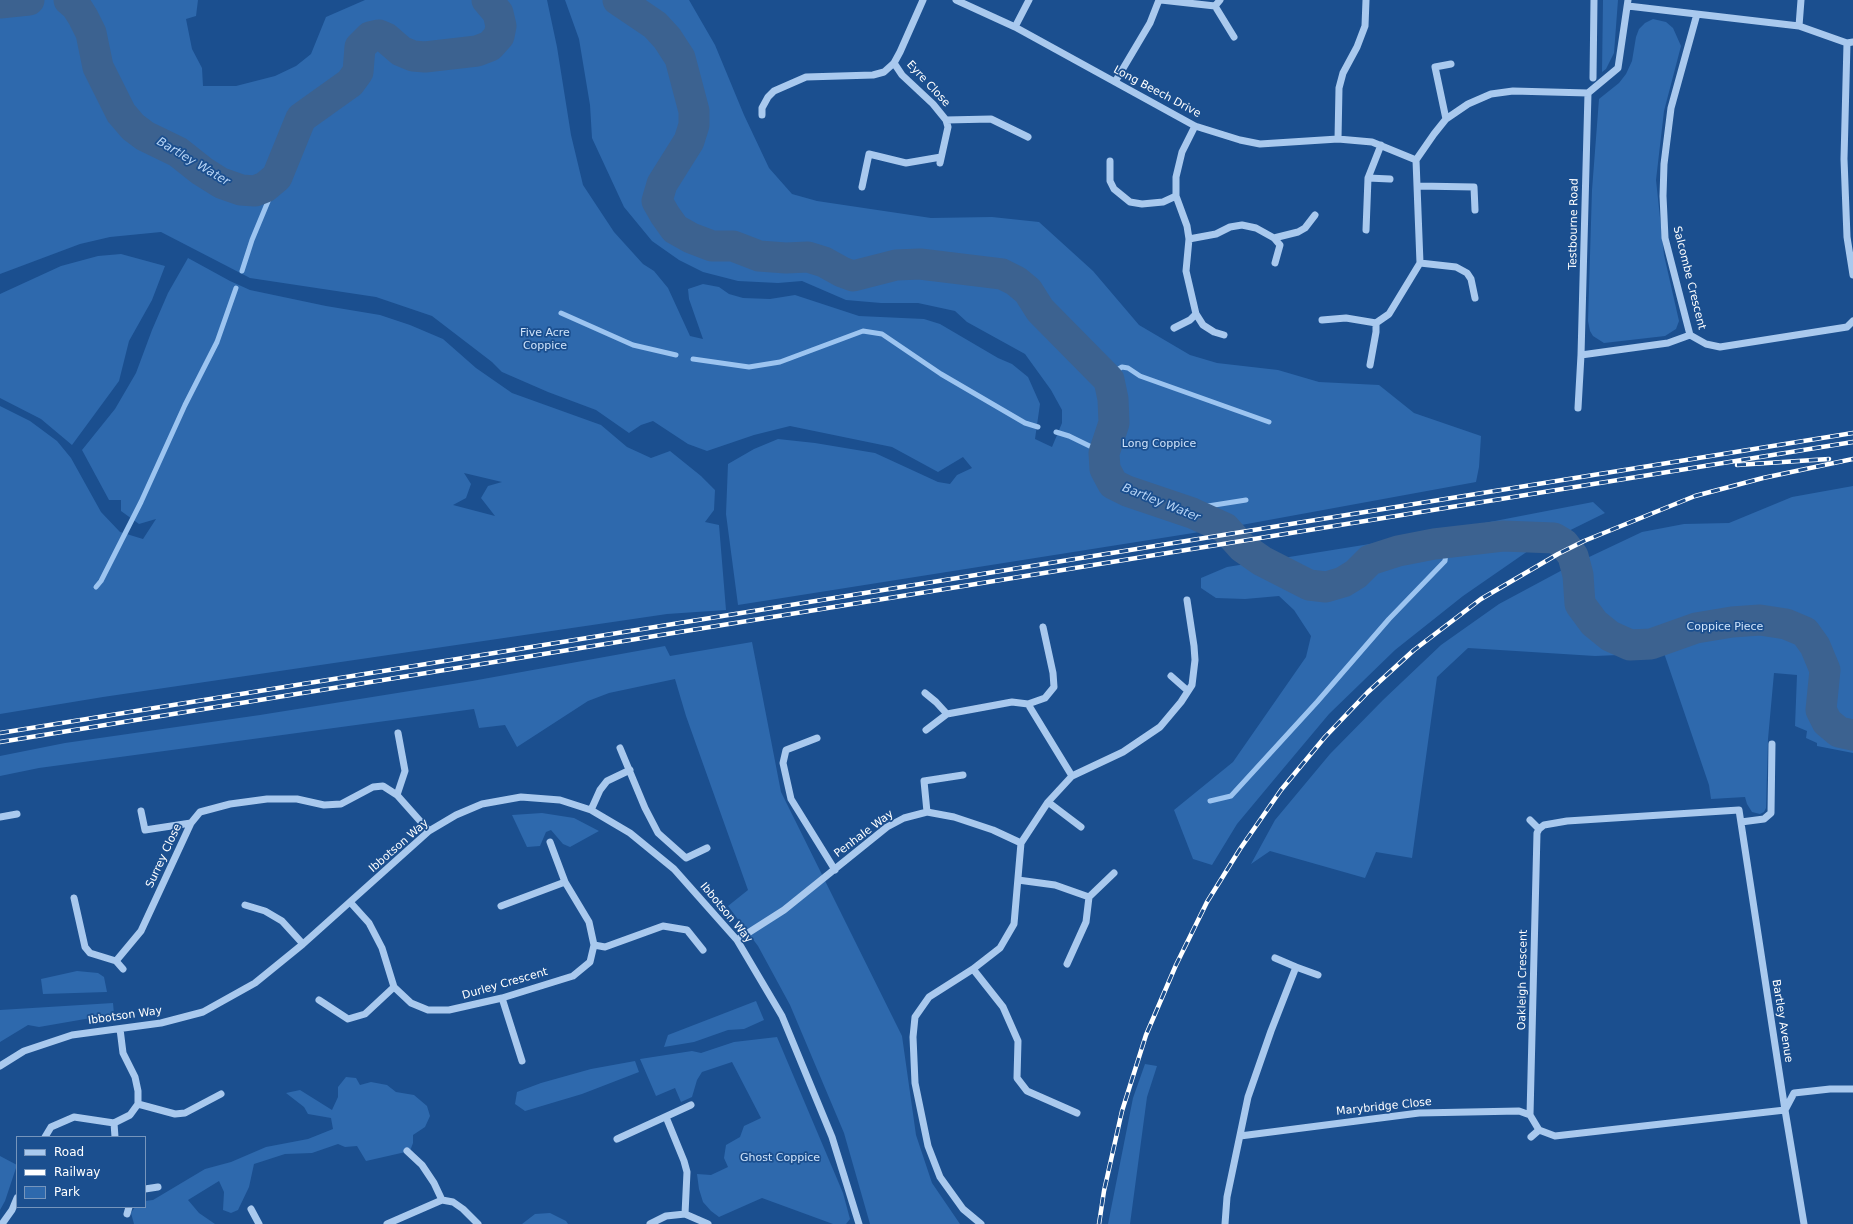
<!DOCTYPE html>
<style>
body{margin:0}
#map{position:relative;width:1853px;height:1224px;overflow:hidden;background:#1b4f8f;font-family:"DejaVu Sans",sans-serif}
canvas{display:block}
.legend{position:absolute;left:16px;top:1136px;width:130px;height:72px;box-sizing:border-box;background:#1b4f8f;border:1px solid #7695bc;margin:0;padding:5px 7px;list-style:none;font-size:12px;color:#fff}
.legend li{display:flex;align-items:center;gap:8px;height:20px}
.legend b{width:20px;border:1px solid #7695bc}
</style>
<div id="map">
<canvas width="1853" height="1224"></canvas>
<ul class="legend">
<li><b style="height:5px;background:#a9c9ee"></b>Road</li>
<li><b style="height:5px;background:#fff"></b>Railway</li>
<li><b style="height:11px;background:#2e69ad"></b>Park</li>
</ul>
</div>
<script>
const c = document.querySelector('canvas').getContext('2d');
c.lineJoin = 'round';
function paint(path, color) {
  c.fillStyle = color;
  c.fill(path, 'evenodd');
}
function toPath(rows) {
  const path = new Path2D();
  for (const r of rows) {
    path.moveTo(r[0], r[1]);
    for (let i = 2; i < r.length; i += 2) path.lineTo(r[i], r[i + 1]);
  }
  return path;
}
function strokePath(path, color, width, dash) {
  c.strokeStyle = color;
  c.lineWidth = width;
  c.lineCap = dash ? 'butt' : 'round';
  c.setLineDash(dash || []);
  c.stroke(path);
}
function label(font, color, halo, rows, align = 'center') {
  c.font = font + ' "DejaVu Sans",sans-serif';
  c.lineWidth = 3.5;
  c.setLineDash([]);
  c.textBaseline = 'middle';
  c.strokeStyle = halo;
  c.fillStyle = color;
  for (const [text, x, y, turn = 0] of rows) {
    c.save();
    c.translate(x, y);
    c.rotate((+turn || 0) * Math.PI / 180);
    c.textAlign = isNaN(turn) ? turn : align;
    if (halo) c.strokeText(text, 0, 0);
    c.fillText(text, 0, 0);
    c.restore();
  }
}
paint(toPath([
 [0,0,198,0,196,16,186,19,192,49,202,68,203,86,236,86,275,76,296,66,311,54,326,17,365,0,547,0,557,47,571,135,583,185,614,232,643,264,654,271,668,288,690,336,703,339,689,299,688,289,703,284,719,287,729,294,743,298,770,299,795,295,859,316,924,319,940,324,998,358,1012,364,1028,377,1040,404,1035,439,1052,447,1062,423,1062,410,1051,390,1025,354,967,322,955,311,918,303,881,303,846,300,802,281,778,283,738,281,703,272,679,260,652,241,624,207,592,138,590,105,579,39,565,0,689,0,715,45,744,115,769,168,792,194,817,201,931,218,992,217,1039,222,1093,271,1139,325,1190,355,1217,363,1278,370,1319,382,1379,385,1414,413,1481,436,1479,467,1476,482,1225,528,738,605,726,514,728,464,754,449,778,439,815,443,875,453,938,482,950,484,957,475,972,468,963,457,938,472,892,447,790,426,754,435,707,451,688,444,653,421,641,425,629,433,596,410,548,392,502,372,492,362,432,316,376,297,250,278,161,232,110,237,80,244,0,274],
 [1603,0,1618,0,1614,53,1606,69,1602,72],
 [1653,19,1666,22,1673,28,1681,46,1664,111,1656,180,1664,255,1679,321,1676,329,1665,336,1604,343,1593,336,1590,331,1588,321,1592,190,1599,99,1619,83,1626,74,1632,61,1636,37,1639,29,1645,23],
 [121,254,165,266,152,300,129,341,119,381,72,445,41,419,0,398,0,294,61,266,98,256],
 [188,258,230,281,250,290,326,306,380,315,410,325,443,339,476,368,512,393,601,425,627,447,651,458,670,451,701,476,715,490,714,510,705,522,719,525,726,610,667,614,103,697,0,714,0,406,30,421,57,441,71,458,101,512,120,532,143,539,156,519,139,524,121,511,121,500,109,500,82,450,115,409,136,373,152,330,168,293],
 [464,473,502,482,488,486,481,498,495,516,453,505,466,498,471,484],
 [1853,486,1853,753,1817,746,1817,743,1806,738,1807,731,1795,726,1797,675,1774,673,1768,739,1766,808,1764,812,1760,814,1752,812,1747,804,1745,797,1711,799,1709,785,1664,653,1595,656,1468,648,1437,677,1412,858,1376,852,1365,878,1270,851,1251,864,1275,820,1330,754,1383,700,1441,645,1499,604,1568,567,1642,532,1684,524,1729,523,1792,497],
 [1593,502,1605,513,1528,551,1463,596,1395,650,1329,714,1282,770,1237,824,1212,865,1193,859,1174,810,1233,762,1306,657,1311,636,1294,610,1279,596,1245,599,1216,598,1201,588,1201,578,1227,567,1407,538],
 [752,642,781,792,902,1036,916,1135,932,1183,960,1224,870,1224,844,1133,790,1005,758,946,728,906,748,890,686,716,675,679,609,693,588,701,517,747,505,725,479,728,474,709,39,768,0,776,0,756,65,743,260,715,472,681,665,646,670,656],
 [542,813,574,818,599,831,570,847,563,844,551,830,546,832,540,846,527,847,512,815],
 [77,971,98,973,104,977,107,992,43,994,41,979],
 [756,1001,764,1020,744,1029,728,1030,694,1042,664,1047,668,1035],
 [113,1003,114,1014,39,1027,28,1025,0,1042,0,1010],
 [777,1037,843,1193,850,1219,846,1224,833,1224,762,1198,719,1217,711,1211,703,1202,699,1189,697,1174,711,1175,728,1167,724,1158,726,1145,740,1137,744,1126,761,1118,732,1062,702,1072,697,1080,692,1097,681,1102,675,1088,656,1096,640,1059,692,1051,701,1053,734,1042],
 [635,1061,639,1072,582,1094,525,1111,515,1104,517,1092,541,1083,591,1069],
 [1145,1064,1157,1066,1147,1097,1130,1224,1108,1224,1133,1098],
 [346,1077,356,1078,360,1085,371,1082,387,1085,396,1092,414,1095,427,1106,430,1116,425,1127,413,1135,413,1143,410,1151,366,1161,357,1146,345,1147,338,1144,312,1153,285,1154,254,1164,249,1187,238,1210,231,1213,223,1210,224,1192,219,1181,188,1200,199,1213,215,1224,134,1224,131,1213,135,1207,145,1207,145,1201,153,1200,205,1169,231,1162,266,1147,308,1139,333,1129,331,1118,308,1114,304,1107,286,1093,300,1090,332,1110,338,1097,338,1087],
 [0,1156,17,1165,5,1201,0,1210],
 [550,1213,566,1221,568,1224,522,1224,535,1214]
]), '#2e69ad');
strokePath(toPath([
 [242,271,252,240,269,199,265,187],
 [561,313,633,345,676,355],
 [693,359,749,367,780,362,863,331,882,334,941,374,1025,423,1038,427],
 [1106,376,1122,367,1128,368,1140,376,1269,422],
 [1056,432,1069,436,1104,453],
 [1199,517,1208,506,1246,500],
 [96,587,101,581,141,502,185,405,217,342,236,288],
 [1210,801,1231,796,1317,702,1389,619,1445,561,1447,542]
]), '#9cc4f0', 5);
strokePath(toPath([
 [69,0,76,6,83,17,91,33,98,67,121,113,133,127,145,136,178,152,202,171,221,183,241,190,255,191,265,187,277,177,301,118,350,83,358,72,360,47,370,37,379,35,386,38,401,51,413,56,425,57,477,51,490,46,499,36,501,26,498,13,487,0],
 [618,0,655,25,667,38,680,58,694,111,694,125,689,141,662,184,657,201,665,215,675,229,691,238,712,246,733,246,759,256,786,258,808,257,824,262,842,272,853,276,896,265,920,264,1002,274,1016,281,1028,291,1040,310,1109,380,1113,399,1114,423,1104,453,1105,469,1113,484,1127,491,1192,513,1225,528,1242,547,1262,561,1309,585,1326,587,1343,582,1356,574,1370,560,1398,551,1434,544,1503,536,1554,538,1564,544,1573,556,1578,575,1580,604,1594,623,1610,636,1630,645,1651,644,1696,628,1732,622,1760,620,1786,624,1805,632,1815,646,1825,670,1821,710,1827,722,1839,732,1853,735],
 [0,3,29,0]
]), '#3c6290', 31);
strokePath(toPath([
 [956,0,1015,27,1195,126,1240,140,1260,144,1338,139,1372,142,1416,160],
 [1161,0,1215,6,1234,37],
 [1215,6,1220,0],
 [1628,6,1799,26,1847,43,1853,42],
 [1697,14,1671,108,1664,164,1663,196,1665,238,1690,335,1706,344,1720,347,1847,327,1853,321],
 [1799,26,1801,0],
 [1015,27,1029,0],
 [1847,43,1844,159,1847,237,1853,275],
 [894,63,902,75,933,104,946,120,948,127,940,163],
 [1593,78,1594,0],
 [1115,82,1150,23,1159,0],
 [762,115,762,108,768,97,774,91,806,77,873,75,884,72,894,63,900,52,923,0],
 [1446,119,1435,67,1451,64],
 [946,120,991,119,1028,137],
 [1195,126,1182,152,1176,177,1176,196,1187,226,1189,239,1186,271,1196,314,1203,325,1214,332,1224,335],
 [1338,139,1339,88,1343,73,1357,47,1365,26,1366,0],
 [1110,161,1110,181,1114,189,1130,202,1142,204,1163,202,1176,196],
 [1368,178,1390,179],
 [1418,186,1474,187,1475,210],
 [862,187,869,154,906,163,941,157],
 [1366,230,1368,178,1381,145],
 [1274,238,1298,232,1305,228,1315,215],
 [1189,239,1216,234,1230,227,1242,225,1256,228,1274,238,1280,245,1275,263],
 [1420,263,1456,267,1467,273,1471,279,1475,298],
 [1322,320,1346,318,1376,323],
 [1174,328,1190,320,1196,314],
 [1581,355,1668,343,1690,335],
 [1370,365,1376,332,1376,323,1389,314,1420,263,1416,160,1434,134,1446,119,1468,104,1491,94,1513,91,1588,93,1618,68,1628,0],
 [1578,408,1581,355,1588,93],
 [1171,676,1188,691],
 [925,693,936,702,947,714],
 [1028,704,1045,698,1054,687,1053,673,1043,627],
 [926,730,947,714,1012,702,1028,704,1072,776],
 [817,738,786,750,783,763,791,799,835,870],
 [620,748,645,808,658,833,686,858,707,848],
 [397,795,405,771,398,733],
 [1048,802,1081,827],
 [591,810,600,790,607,781,630,770],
 [141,811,145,830,191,823],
 [927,812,924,781,963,775],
 [0,817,17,814],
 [1530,820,1539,829],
 [1741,822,1764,819,1771,813,1772,744],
 [1018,880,1055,885,1089,897,1114,873],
 [74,898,85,947,90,953,116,961,141,931,191,823,200,812,230,804,267,799,297,799,324,805,341,804,373,787,383,786,397,795,429,831],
 [350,902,369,923,382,948,394,987,411,1003,428,1010,449,1010,502,998,573,976,590,962,594,945,589,922,565,882,550,842],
 [245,905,265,911,282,921,303,944],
 [501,906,565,882],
 [737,940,784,910,887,827,904,818,927,812,954,817,993,830,1021,843],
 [594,945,605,947,663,926,687,930,703,950],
 [1275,958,1296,967],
 [116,961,123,969],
 [1067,964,1086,922,1089,897],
 [973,969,1003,1007,1018,1041,1017,1078,1027,1091,1077,1113],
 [502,998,522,1061],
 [319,1000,348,1019,365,1014,394,987],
 [0,1066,24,1051,72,1035,161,1023,203,1012,255,983,303,944,429,831,456,815,482,804,521,797,560,800,591,810,630,833,674,869,737,940,782,1016,832,1137,859,1224],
 [138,1104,175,1114,185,1113,221,1094],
 [1785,1110,1555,1136,1539,1130,1530,1115,1537,833,1539,829,1544,825,1567,821,1739,810,1785,1110,1804,1224],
 [1785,1110,1794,1093,1830,1089,1853,1089],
 [666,1117,684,1161,687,1172,685,1214],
 [114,1123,130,1115,138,1104,138,1091,135,1077,123,1053,120,1029],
 [1240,1136,1419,1113,1519,1111,1530,1115],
 [45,1137,51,1127,74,1117,114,1123,115,1137],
 [1531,1137,1539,1130],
 [617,1139,691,1105],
 [407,1151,422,1165,434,1183,442,1200],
 [145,1189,158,1187],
 [251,1209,259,1224],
 [127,1214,129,1207],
 [2,1224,12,1210,17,1198],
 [387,1224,442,1200,453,1202,463,1209,478,1224],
 [650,1224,666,1216,685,1214,708,1224],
 [981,1224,963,1209,940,1177,928,1146,915,1083,913,1037,915,1017,929,997,973,969,1000,948,1014,924,1021,843,1048,802,1072,776,1123,752,1160,727,1181,702,1192,685,1195,660,1194,646,1187,600],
 [1225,1224,1227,1197,1248,1097,1271,1031,1296,967,1318,975]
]), '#a9c9ee', 7);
const rail = toPath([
 [1737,465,1829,459],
 [0,733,1853,433],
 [0,742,1853,442],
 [1099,1224,1104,1191,1122,1111,1146,1035,1176,965,1207,902,1240,849,1281,790,1325,737,1368,692,1414,650,1481,599,1558,554,1584,541,1695,496,1763,478,1853,459]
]);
strokePath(rail, '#fff', 4.5);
strokePath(rail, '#1b4f8f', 3, [9]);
label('11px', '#fff', '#1b4f8f', [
 ["Eyre Close",928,84,47],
 ["Long Beech Drive",1157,92,28],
 ["Testbourne Road",1574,224,-89],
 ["Salcombe Crescent",1689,278,76],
 ["Penhale Way",864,834,-37],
 ["Ibbotson Way",399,846,-41],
 ["Surrey Close",164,856,-65],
 ["Ibbotson Way",726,913,50],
 ["Oakleigh Crescent",1523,980,-89],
 ["Durley Crescent",505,984,-16],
 ["Ibbotson Way",125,1016,-8],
 ["Bartley Avenue",1782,1021,81],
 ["Marybridge Close",1384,1107,-6]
]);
label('11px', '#cfe3fa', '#1b4f8f', [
 ["Five Acre",545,333],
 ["Coppice",545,346],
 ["Long Coppice",1159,444],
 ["Coppice Piece",1725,627],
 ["Ghost Coppice",780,1158]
]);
label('italic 12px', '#b5d3f5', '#1b4f8f', [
 ["Bartley Water",193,162,31],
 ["Bartley Water",1161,503,22]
]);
</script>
